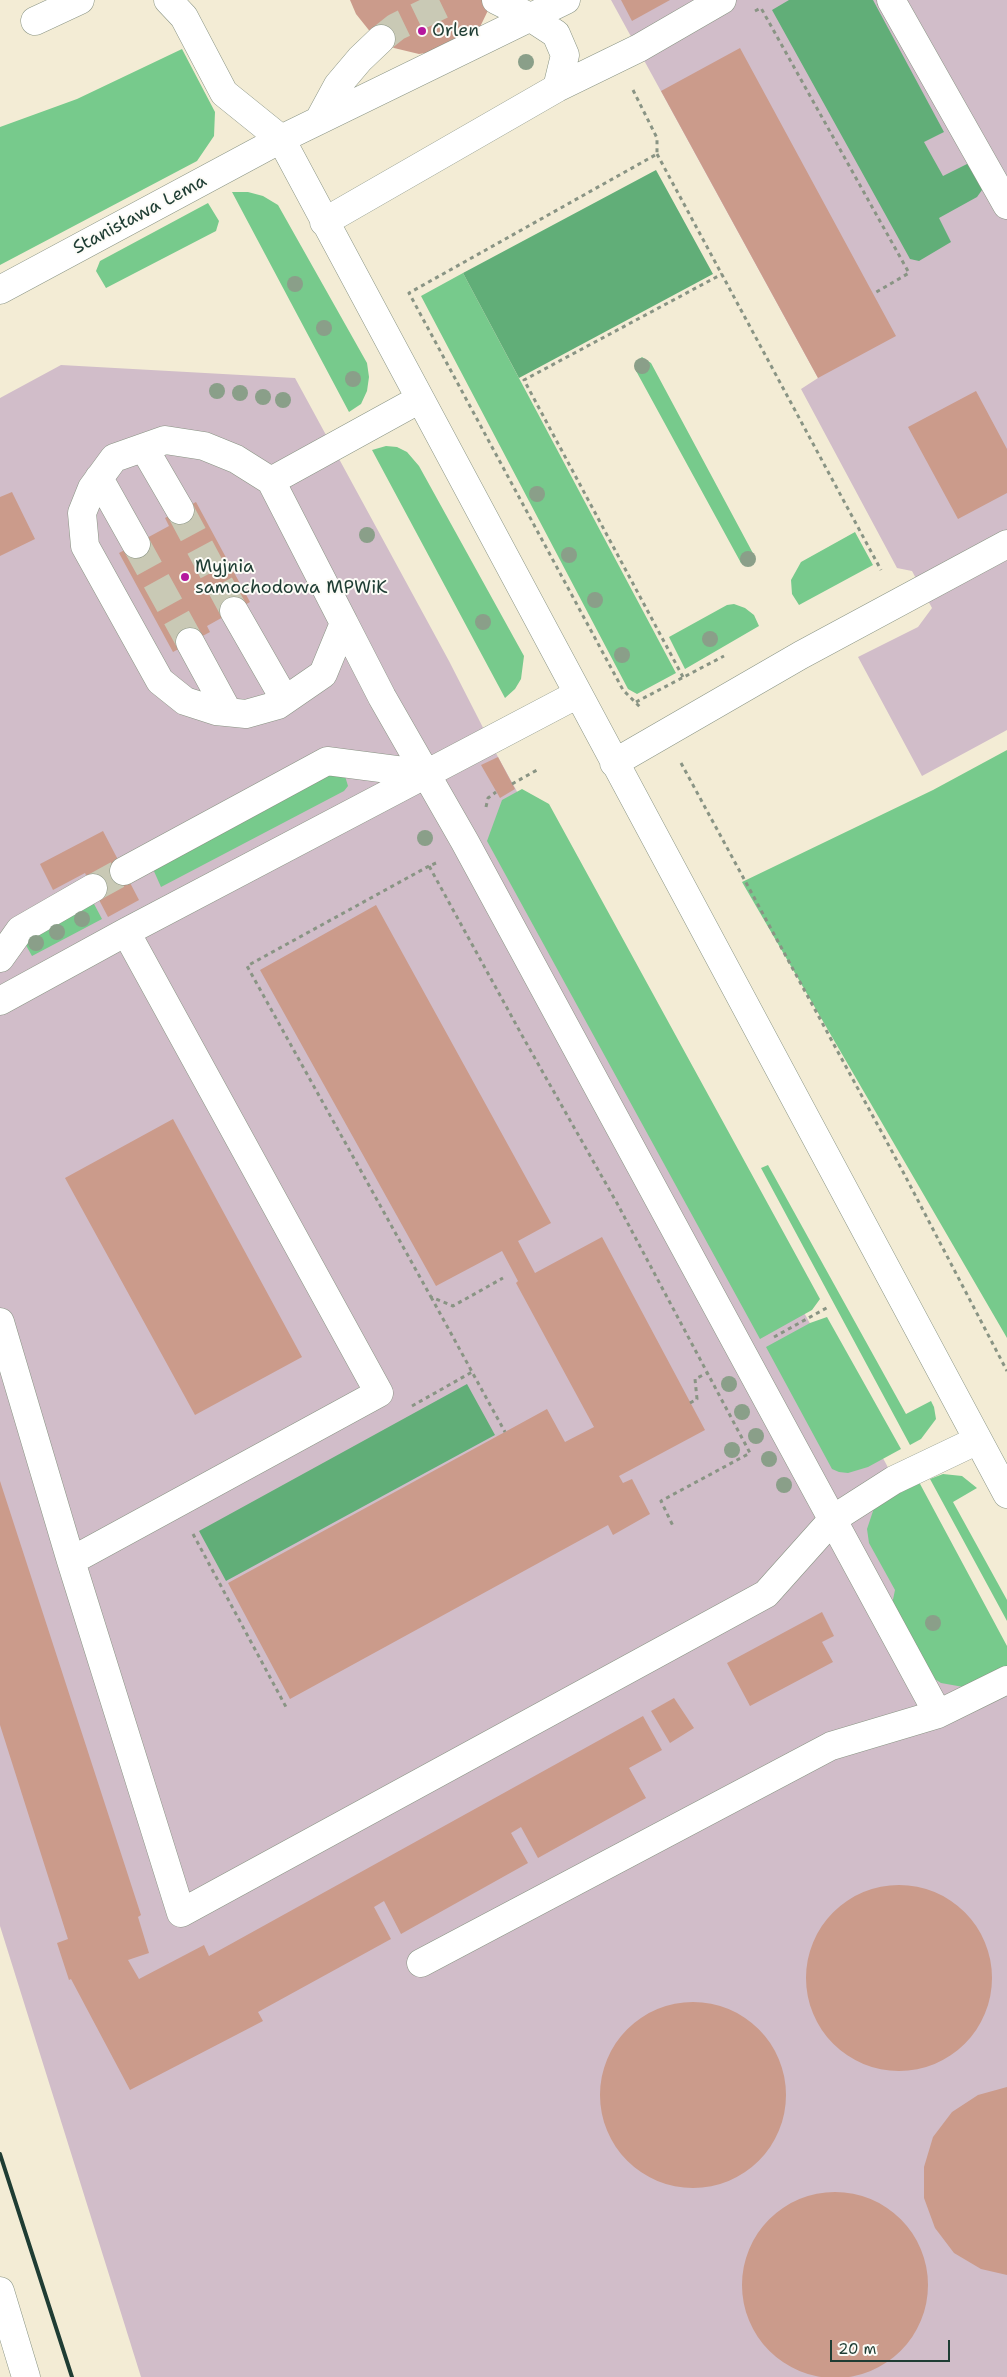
<!DOCTYPE html>
<meta charset="utf-8">
<style>
body{margin:0}
#map{position:relative;width:1007px;height:2377px;overflow:hidden;background:#f3ecd5;font-family:"Shantell Sans",sans-serif}
canvas{display:block}
.scale{position:absolute;left:830px;top:2340px;width:120px;height:22px;box-sizing:border-box;border:2px solid #1f3d34;border-top:0;padding-left:6px;font-size:15px;line-height:18px;white-space:nowrap;color:#1f3d34;-webkit-text-stroke:4px #fdfcf7;paint-order:stroke}
</style>
<div id="map">
<canvas width="1007" height="2377"></canvas>
<div class="scale">20 m</div>
</div>
<script>
const c = document.querySelector('canvas').getContext('2d');
c.lineJoin = 'round';
function paint(path, color) {
  c.fillStyle = color;
  c.fill(path, 'evenodd');
}
function toPath(rows) {
  const path = new Path2D();
  for (const r of rows) {
    if (r.length === 3) {
      path.moveTo(r[0] + r[2], r[1]);
      path.arc(r[0], r[1], r[2], 0, 2 * Math.PI);
      continue;
    }
    path.moveTo(r[0], r[1]);
    for (let i = 2; i < r.length; i += 2) path.lineTo(r[i], r[i + 1]);
  }
  return path;
}
function strokePath(path, color, width, dash) {
  c.strokeStyle = color;
  c.lineWidth = width;
  c.lineCap = dash ? 'butt' : 'round';
  c.setLineDash(dash || []);
  c.stroke(path);
}
function label(font, color, halo, rows, align = 'center') {
  c.font = font + ' "Shantell Sans",sans-serif';
  c.lineWidth = 4;
  c.setLineDash([]);
  c.textBaseline = 'middle';
  c.strokeStyle = halo;
  c.fillStyle = color;
  for (const [text, x, y, turn = 0] of rows) {
    c.save();
    c.translate(x, y);
    c.rotate((+turn || 0) * Math.PI / 180);
    c.textAlign = isNaN(turn) ? turn : align;
    if (halo) c.strokeText(text, 0, 0);
    c.fillText(text, 0, 0);
    c.restore();
  }
}
paint(toPath([
 [611,0,1007,0,1007,730,922,776,858,657,918,627,932,608,912,571,897,568,801,389,818,378],
 [61,365,295,378,449,661,498,757,807,1318,1007,1687,1007,2377,141,2377,0,1926,0,398]
]), '#d1bdc9');
paint(toPath([
 [182,49,215,112,214,136,197,161,0,265,0,127,77,99],
 [232,192,248,192,263,196,278,205,367,363,369,377,367,391,361,404,349,412],
 [208,203,219,221,216,231,106,288,96,271,100,261],
 [463,273,676,673,637,694,628,689,421,296],
 [642,357,651,363,755,557,752,565,747,566,741,563,635,369,635,362],
 [386,446,397,447,407,452,419,466,524,656,521,679,515,689,505,698,372,450],
 [855,532,873,565,799,605,792,594,791,580,801,562],
 [734,604,745,608,754,615,759,626,685,669,669,637,727,605],
 [1007,750,1007,1338,742,882,933,790],
 [331,774,345,776,348,786,344,791,161,887,153,869],
 [522,789,549,804,820,1299,812,1310,760,1339,487,841,502,800],
 [93,902,102,919,32,956,23,940],
 [768,1165,906,1414,931,1401,934,1407,936,1419,921,1439,910,1445,761,1168],
 [827,1317,901,1449,868,1467,848,1473,839,1472,832,1469,766,1347,810,1323],
 [943,1474,962,1476,977,1488,953,1502,1007,1600,1007,1621,930,1479],
 [919,1482,1007,1646,1007,1666,969,1688,941,1683,927,1674,891,1609,895,1590,869,1543,867,1529,874,1508]
]), '#77ca8c');
paint(toPath([
 [789,0,873,0,944,132,924,142,943,176,969,163,981,181,982,190,977,197,939,218,951,242,919,261,910,259,772,10],
 [656,170,713,274,519,378,463,273],
 [467,1384,495,1435,226,1581,199,1531]
]), '#61ae78');
paint(toPath([
 [350,0,493,0,480,27,460,43,444,50,419,54,394,48,372,34,356,14],
 [621,0,670,0,632,21],
 [740,48,896,336,818,378,661,91],
 [976,391,1007,449,1007,493,958,519,908,427],
 [12,492,35,539,0,556,0,497],
 [196,502,250,602,207,626,210,632,173,652,119,553,169,526,165,518],
 [498,757,515,789,500,798,481,765],
 [103,831,139,900,108,917,85,873,53,890,40,864],
 [376,905,551,1223,518,1241,535,1273,602,1237,705,1430,619,1476,623,1483,632,1479,650,1514,613,1535,608,1525,290,1699,228,1583,547,1409,565,1442,594,1427,516,1283,518,1281,502,1251,436,1286,260,970],
 [173,1119,302,1357,195,1415,65,1178],
 [0,1481,141,1915,138,1917,149,1953,128,1960,139,1979,204,1945,209,1956,643,1716,662,1750,629,1768,646,1798,538,1858,521,1827,511,1833,528,1863,401,1934,384,1901,374,1907,391,1939,258,2012,263,2021,130,2090,71,1979,69,1980,57,1943,68,1939,0,1725],
 [822,1612,834,1636,822,1642,833,1662,750,1706,727,1663],
 [674,1698,694,1728,670,1743,651,1711],
 [899,1978,93],
 [693,2095,93],
 [1007,2087,1007,2275,981,2269,954,2253,935,2228,924,2198,924,2167,933,2137,952,2112,978,2095],
 [835,2285,93]
]), '#cb9b8b');
strokePath(toPath([
 [381,39,396,27,452,0],
 [180,510,234,611],
 [136,544,190,642],
 [93,888,124,871]
]), '#c9c9b5', 28, [28, 14]);
const minor = toPath([
 [168,0,184,17,224,93,281,139,1007,1494],
 [496,0,530,17,556,34,565,55,557,88],
 [891,0,1007,205],
 [35,21,80,0],
 [319,120,338,85,360,59,381,39],
 [324,222,557,88,639,48,722,0],
 [0,290,281,139,566,0],
 [144,448,180,510],
 [99,478,136,544],
 [271,481,236,459,204,446,165,440,114,458,92,488,82,513,85,546,160,681,185,701,216,711,246,714,278,705,323,674,344,623,271,481,420,399],
 [234,611,285,700],
 [344,623,382,697,465,842,938,1714],
 [190,642,228,712],
 [614,763,801,655,1007,544],
 [124,871,327,761,427,774],
 [0,958,20,930,93,888],
 [0,1001,126,932,578,694],
 [0,1322,71,1561,181,1913,766,1594,833,1519,894,1480,978,1440],
 [71,1561,379,1393,126,932],
 [421,1963,831,1746,938,1714,1007,1680],
 [0,2291,26,2377]
]);
strokePath(minor, '#899484', 29);
strokePath(toPath([
 [755,11,761,8,909,273,873,294],
 [633,90,657,138,657,154,409,293,623,690,641,708],
 [657,154,881,570],
 [683,677,524,380,722,274],
 [636,702,724,656],
 [681,763,901,1168,1007,1371],
 [512,784,537,770],
 [486,807,488,798,496,792],
 [436,863,429,866,524,1039,618,1205,750,1453,661,1501,673,1526],
 [429,866,247,966,431,1297,453,1306,503,1278],
 [431,1297,505,1432],
 [774,1337,830,1306],
 [690,1403,697,1399,695,1379,707,1373],
 [412,1406,472,1372],
 [193,1534,286,1707]
]), '#899484', 3, [4, 4]);
strokePath(minor, '#fff', 28);
strokePath(toPath([
 [0,2154,72,2377]
]), '#1f3d34', 4);
c.fillStyle = '#8a9f89';
for (const [x, y] of [
 [526,62],
 [295,284],
 [324,328],
 [642,366],
 [353,379],
 [217,391],
 [240,393],
 [263,397],
 [283,400],
 [537,494],
 [367,535],
 [569,555],
 [748,559],
 [595,600],
 [483,622],
 [710,639],
 [622,655],
 [425,838],
 [82,919],
 [57,932],
 [36,943],
 [729,1384],
 [742,1412],
 [756,1436],
 [732,1450],
 [769,1459],
 [784,1485],
 [933,1623]
]) {
  c.beginPath();
  c.arc(x, y, 8, 0, 2 * Math.PI);
  c.fill();
}
for (const [x, y, r, color] of [
 [422,31,5,"#b5179e"],
 [185,577,5,"#b5179e"]
]) {
  const dot = new Path2D();
  dot.arc(x, y, r, 0, 2 * Math.PI);
  c.fillStyle = color;
  c.fill(dot);
  strokePath(dot, '#fdfcf7', 2);
}
label('18px', '#1f3d34', '#fdfcf7', [
 ["Orlen",432,31],
 ["Myjnia",195,567],
 ["samochodowa MPWiK",195,588]
], 'left');
label('18px', '#1f3d34', '#fdfcf7', [
 ["Stanisława Lema",140,215,-28]
]);
</script>
